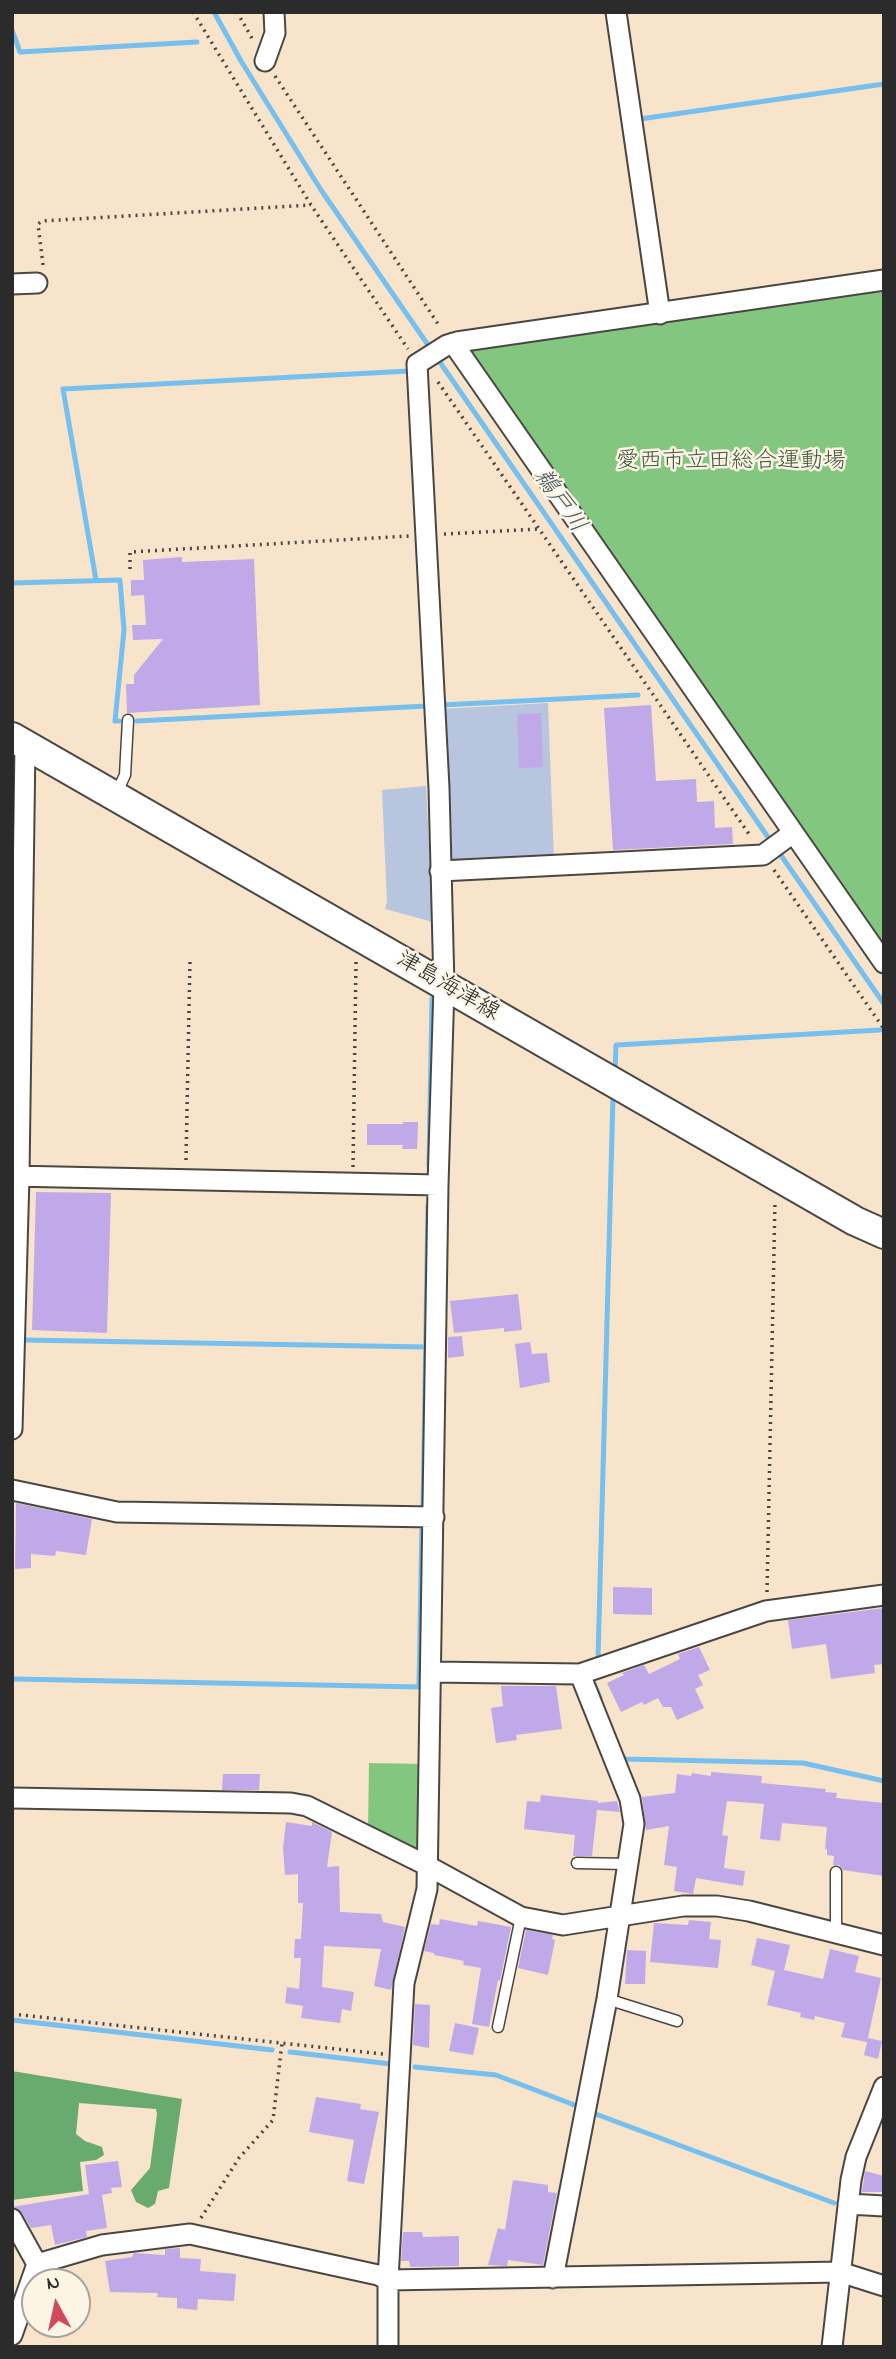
<!DOCTYPE html>
<meta charset="utf-8">
<style>
body{margin:0}
#map{position:relative;width:896px;height:2359px;overflow:hidden;background:#f7e4cb;font-family:"Indie Flower",sans-serif}
canvas{display:block}
.frame{position:absolute;inset:0;border:14px solid #2b2b2b;pointer-events:none}
.north{position:absolute;left:21px;top:2268px;width:70px;height:70px;box-sizing:border-box;background:#fcf5e5;border:2px solid #a8a49b;border-radius:50%;rotate:352deg;font-size:19px;font-weight:700;line-height:28px;text-align:center;color:#2b2b2b}
.north::after{content:'';display:block;margin:auto;width:24px;height:32px;background:#d1495b;clip-path:polygon(50% 0,100% 100%,50% 72%,0 100%)}
</style>
<div id="map">
<canvas width="896" height="2359"></canvas>
<div class="frame"></div>
<div class="north">N</div>
</div>
<script>
const c = document.querySelector('canvas').getContext('2d');
c.lineJoin = 'round';
function paint(path, color) {
  c.fillStyle = color;
  c.fill(path, 'evenodd');
}
function toPath(rows) {
  const path = new Path2D();
  for (const r of rows) {
    path.moveTo(r[0], r[1]);
    for (let i = 2; i < r.length; i += 2) path.lineTo(r[i], r[i + 1]);
  }
  return path;
}
function strokePath(path, color, width, dash) {
  c.strokeStyle = color;
  c.lineWidth = width;
  c.lineCap = dash ? 'butt' : 'round';
  c.setLineDash(dash || []);
  c.stroke(path);
}
function label(font, color, halo, rows, align = 'center') {
  c.font = font + ' "Indie Flower","Klee One",sans-serif';
  c.lineWidth = 5;
  c.setLineDash([]);
  c.textBaseline = 'middle';
  c.strokeStyle = halo;
  c.fillStyle = color;
  for (const [text, x, y, turn = 0] of rows) {
    c.save();
    c.translate(x, y);
    c.rotate((+turn || 0) * Math.PI / 180);
    c.textAlign = isNaN(turn) ? turn : align;
    if (halo) c.strokeText(text, 0, 0);
    c.fillText(text, 0, 0);
    c.restore();
  }
}
paint(toPath([
 [548,703,554,861,448,867,441,709],
 [426,786,433,922,385,909,387,902,382,790]
]), '#b8c5de');
paint(toPath([
 [884,288,884,951,472,360,472,352,476,345],
 [369,1763,422,1764,419,1856,368,1830]
]), '#82c680');
paint(toPath([
 [12,2071,182,2099,169,2188,158,2191,155,2204,148,2208,136,2202,131,2190,150,2168,157,2114,156,2109,79,2103,76,2134,85,2141,102,2147,104,2155,96,2160,80,2162,83,2191,12,2200]
]), '#69ab6e');
strokePath(toPath([
 [214,12,241,61,321,190,772,843],
 [12,30,20,52,197,42],
 [640,119,884,84],
 [96,580,63,389,410,371],
 [12,583,120,580,124,630,115,721,119,721],
 [442,705,638,695],
 [137,721,427,706],
 [778,851,884,1004],
 [615,1072,616,1045,880,1030],
 [429,1165,432,999],
 [25,1340,425,1347],
 [423,1510,428,1206],
 [595,1661,598,1659,613,1096],
 [14,1679,419,1687,422,1523],
 [593,1681,600,1698],
 [623,1756,624,1759,803,1763,884,1781],
 [12,2020,272,2050],
 [290,2052,391,2064],
 [415,2067,496,2075,577,2106],
 [593,2113,834,2203]
]), '#76bfee', 5);
paint(toPath([
 [182,557,182,562,254,559,260,705,127,713,126,684,134,684,134,675,163,639,133,640,132,625,146,625,144,595,131,596,131,580,144,580,143,560],
 [651,705,656,781,696,779,697,802,714,801,715,828,732,827,733,844,613,850,604,708],
 [541,713,543,767,519,768,517,714],
 [403,1122,418,1122,417,1149,402,1149,403,1145,367,1145,367,1124,403,1124],
 [36,1192,111,1193,107,1333,32,1330],
 [518,1294,522,1330,504,1332,504,1328,454,1333,450,1301],
 [462,1336,464,1356,448,1358,448,1337],
 [530,1342,532,1354,547,1353,550,1382,520,1388,515,1344],
 [16,1503,92,1519,86,1555,56,1551,55,1556,31,1554,31,1568,15,1569],
 [613,1587,652,1588,652,1615,613,1614],
 [884,1608,884,1664,874,1665,875,1673,831,1679,826,1644,792,1649,788,1620],
 [699,1647,710,1670,698,1675,703,1685,695,1689,704,1708,677,1720,671,1707,663,1707,658,1698,644,1705,642,1702,621,1712,607,1683,624,1675,622,1673,644,1665,649,1674,680,1659,678,1654],
 [501,1686,556,1686,562,1729,516,1735,517,1740,496,1743,491,1708,503,1706],
 [711,1772,762,1776,761,1783,826,1789,825,1792,837,1793,836,1798,884,1803,884,1876,843,1870,839,1865,833,1865,834,1856,827,1855,827,1849,825,1849,827,1827,782,1823,780,1841,760,1839,764,1804,727,1801,722,1835,728,1836,724,1868,745,1871,743,1886,696,1878,693,1894,674,1891,677,1867,664,1865,669,1826,646,1830,642,1797,675,1793,677,1774,691,1776,692,1773,711,1776],
 [223,1774,260,1774,259,1790,222,1790],
 [541,1795,598,1801,598,1803,617,1801,620,1812,597,1810,592,1856,573,1856,575,1835,524,1829,527,1801,540,1802],
 [286,1822,312,1826,312,1822,332,1832,327,1867,339,1866,340,1912,381,1914,383,1922,405,1927,391,1990,374,1986,381,1949,324,1946,322,1987,354,1992,351,2011,342,2009,340,2023,301,2018,303,2006,285,2003,287,1987,299,1989,301,1958,294,1958,295,1939,301,1939,303,1903,298,1903,298,1874,285,1875,283,1848],
 [440,1919,477,1926,478,1921,511,1927,500,1981,498,1980,489,2027,472,2024,481,1968,463,1965,464,1961,434,1955,434,1953,424,1951,431,1924,439,1925],
 [689,1920,711,1922,709,1939,721,1940,718,1968,650,1962,654,1923,688,1925],
 [526,1930,553,1935,552,1939,555,1940,548,1975,518,1968],
 [757,1938,790,1945,784,1970,823,1979,830,1949,859,1956,855,1972,881,1978,867,2042,841,2037,845,2023,815,2016,814,2020,800,2017,801,2013,767,2005,775,1971,751,1965],
 [627,1950,646,1951,645,1984,625,1984],
 [415,2004,430,2005,429,2048,413,2045],
 [455,2023,479,2028,473,2055,449,2051],
 [868,2038,882,2041,878,2059,864,2055],
 [316,2097,361,2104,360,2109,379,2112,364,2184,347,2181,354,2140,309,2132],
 [118,2161,122,2187,111,2188,112,2193,102,2195,107,2228,86,2231,87,2237,55,2245,51,2225,31,2228,22,2213,12,2207,89,2194,85,2165],
 [865,2171,884,2176,884,2192,862,2192],
 [513,2180,548,2185,548,2192,557,2193,543,2265,508,2260,507,2266,488,2265,498,2228,505,2230],
 [403,2232,422,2232,423,2237,459,2236,459,2266,410,2267,409,2261,401,2261],
 [180,2248,180,2258,201,2259,200,2271,236,2274,234,2301,198,2299,197,2310,177,2308,177,2298,157,2297,158,2293,110,2292,105,2261,132,2257,133,2254,135,2253,165,2255,165,2249]
]), '#c0a9e8');
const service = toPath([
 [116,794,125,775,128,720],
 [577,1863,627,1864],
 [836,1933,836,1872],
 [607,1999,677,2021],
 [498,2027,521,1917]
]);
const minor = toPath([
 [616,12,660,314],
 [265,61,275,33,274,12],
 [12,284,37,283],
 [453,343,884,963],
 [440,871,763,855,793,833],
 [12,1176,438,1185],
 [12,1429,19,1176,25,744],
 [12,1490,117,1512,434,1517],
 [432,1672,580,1674,766,1611,884,1595],
 [12,1798,291,1803,307,1806,428,1866,521,1917,563,1925,683,1906,717,1906,749,1911,884,1945],
 [848,2204,884,2206],
 [12,2219,37,2264,12,2335],
 [37,2264,102,2245,190,2234,378,2275,388,2280,840,2272,884,2286],
 [553,2278,607,1999,634,1824,630,1799,580,1674],
 [388,2347,388,2280,404,1983,427,1889,438,1185,444,986,439,788,417,364,447,345,457,342,884,280],
 [832,2347,851,2180,856,2157,884,2087]
]);
const secondary = toPath([
 [12,737,855,1221,884,1234]
]);
strokePath(service, '#4a4743', 13);
strokePath(minor, '#4a4743', 23);
strokePath(secondary, '#4a4743', 32);
strokePath(toPath([
 [193,12,311,205,408,349],
 [237,12,253,40],
 [275,76,440,327],
 [43,265,38,224,42,221,311,205],
 [438,382,751,837],
 [444,534,538,529],
 [130,569,130,552,409,536],
 [774,870,884,1029],
 [186,1160,190,960],
 [353,1167,356,961],
 [767,1592,775,1201],
 [12,2014,383,2054],
 [201,2218,239,2158,273,2120,282,2043]
]), '#4a4743', 3.5, [2, 5]);
strokePath(service, '#fff', 10);
strokePath(minor, '#fff', 19);
strokePath(secondary, '#fff', 28);
label('23px', '#455a44', '#fcf5e5', [
 ["愛西市立田総合運動場",731,463]
]);
label('23px', '#2b2b2b', '#fcf5e5', [
 ["津島海津線",447,988,30]
]);
label('italic 24px', '#425766', '#fcf5e5', [
 ["鵜戸川",558,502,55]
]);
</script>
